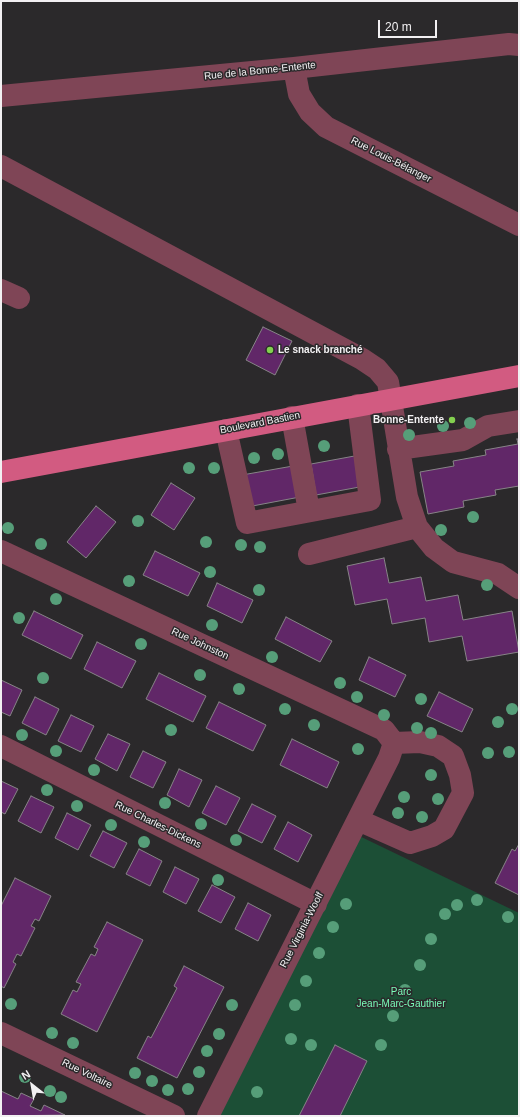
<!DOCTYPE html>
<meta charset="utf-8">
<style>
body{margin:0}
#map{position:relative;width:520px;height:1117px;overflow:hidden;background:#2b292b;font-family:Arial,sans-serif}
canvas{display:block}
.frame{position:absolute;inset:0;border:2px solid #f2f0f2;pointer-events:none}
.north{position:absolute;left:12px;top:1065px;width:40px;height:40px;-webkit-text-stroke:3px #2b292b;paint-order:stroke;rotate:329deg;font-size:11px;font-weight:700;line-height:16px;text-align:center;color:#f2f0f2}
.north::after{content:'';display:block;margin:auto;width:14px;height:18px;background:#f2f0f2;clip-path:polygon(50% 0,100% 100%,50% 72%,0 100%)}
.scale{position:absolute;left:378px;top:20px;width:59px;height:18px;box-sizing:border-box;border:2px solid #f2f0f2;border-top:0;padding-left:5px;font-size:12px;line-height:14px;white-space:nowrap;color:#f2f0f2;-webkit-text-stroke:3px #2b292b;paint-order:stroke}
</style>
<div id="map">
<canvas width="520" height="1117"></canvas>
<div class="frame"></div>
<div class="north">N</div>
<div class="scale">20 m</div>
</div>
<script>
const c = document.querySelector('canvas').getContext('2d');
c.lineJoin = 'round';
function paint(path, color) {
  c.fillStyle = color;
  c.fill(path, 'evenodd');
}
function toPath(rows) {
  const path = new Path2D();
  for (const r of rows) {
    path.moveTo(r[0], r[1]);
    for (let i = 2; i < r.length; i += 2) path.lineTo(r[i], r[i + 1]);
  }
  return path;
}
function strokePath(path, color, width, dash) {
  c.strokeStyle = color;
  c.lineWidth = width;
  c.lineCap = dash ? 'butt' : 'round';
  c.setLineDash(dash || []);
  c.stroke(path);
}
function label(font, color, halo, rows, align = 'center') {
  c.font = font + ' Arial,sans-serif';
  c.lineWidth = 3;
  c.setLineDash([]);
  c.textBaseline = 'middle';
  c.strokeStyle = halo;
  c.fillStyle = color;
  for (const [text, x, y, turn = 0] of rows) {
    c.save();
    c.translate(x, y);
    c.rotate((+turn || 0) * Math.PI / 180);
    c.textAlign = isNaN(turn) ? turn : align;
    if (halo) c.strokeText(text, 0, 0);
    c.fillText(text, 0, 0);
    c.restore();
  }
}
paint(toPath([
 [351,832,519,913,519,1116,208,1116]
]), '#1c4f36');
const building = toPath([
 [263,327,292,341,275,375,246,360,263,327],
 [517,439,519,439,519,486,495,490,496,495,463,501,464,507,428,514,420,472,454,466,453,461,486,455,485,450,518,444,517,439],
 [360,455,365,486,316,495,311,464,360,455],
 [293,466,300,497,247,507,242,475,293,466],
 [171,483,195,498,174,530,151,515,171,483],
 [96,506,116,522,86,558,67,542,96,506],
 [155,551,200,573,188,596,143,575,155,551],
 [384,558,389,583,421,577,426,601,458,595,463,620,512,611,519,652,467,661,462,636,429,642,425,618,392,624,387,599,355,605,347,566,384,558],
 [217,583,253,600,242,623,207,606,217,583],
 [34,611,83,635,71,659,22,635,34,611],
 [286,617,332,641,320,662,275,639,286,617],
 [97,642,136,661,122,688,84,669,97,642],
 [369,657,406,675,395,697,359,680,369,657],
 [159,673,206,696,193,722,146,699,159,673],
 [1,680,22,690,10,716,1,712,1,680],
 [439,692,473,709,462,732,427,716,439,692],
 [35,697,59,709,46,735,22,723,35,697],
 [219,702,266,725,253,751,206,728,219,702],
 [71,715,94,726,81,752,58,741,71,715],
 [108,734,130,744,117,771,95,759,108,734],
 [292,739,339,762,327,788,280,765,292,739],
 [143,751,166,762,153,788,130,777,143,751],
 [179,769,202,780,189,807,167,795,179,769],
 [1,781,18,789,5,814,1,812,1,781],
 [216,786,240,798,226,825,202,813,216,786],
 [31,796,54,807,41,833,18,821,31,796],
 [252,804,276,816,262,843,238,831,252,804],
 [67,813,91,825,78,850,55,838,67,813],
 [288,822,312,835,298,862,274,849,288,822],
 [103,831,127,843,114,868,90,856,103,831],
 [519,844,519,895,495,883,512,849,515,851,519,844],
 [139,849,162,861,150,886,126,874,139,849],
 [175,867,199,879,186,904,163,892,175,867],
 [15,878,51,896,39,921,35,919,31,926,35,928,21,956,17,954,13,962,16,964,4,988,1,986,1,906,15,878],
 [212,885,235,897,221,923,198,911,212,885],
 [248,903,271,915,258,941,235,929,248,903],
 [107,922,143,940,97,1032,61,1014,73,990,77,992,81,984,76,982,91,954,95,956,98,949,94,947,107,922],
 [184,966,224,987,177,1078,137,1058,148,1036,151,1038,177,988,174,986,184,966],
 [335,1045,367,1061,340,1116,299,1116,335,1045],
 [1,1091,18,1099,21,1093,34,1099,30,1106,41,1111,44,1105,65,1115,1,1116,1,1091]
]);
paint(building, '#612768');
strokePath(building, '#878487', 1);
strokePath(toPath([
 [294,68,299,94,310,112,326,127,519,225],
 [1,96,294,68,509,44,519,45],
 [1,166,362,359,377,369,388,382,407,497,417,527,434,548,453,562,498,574,519,588],
 [1,290,19,298],
 [292,417,309,511],
 [226,430,247,523,370,500,358,405],
 [398,449,463,440,488,426,519,421],
 [1,551,384,730,394,743],
 [309,554,417,527],
 [1,746,316,904],
 [358,820,410,843,432,836,444,829,463,793,460,775,453,756,438,746,420,742,394,743],
 [1,1033,174,1116],
 [208,1116,389,758,394,743]
]), '#7f4556', 22);
strokePath(toPath([
 [1,472,519,376]
]), '#d25b81', 22);
c.fillStyle = '#569e79';
for (const [x, y] of [
 [470,423],
 [443,426],
 [409,435],
 [324,446],
 [278,454],
 [254,458],
 [189,468],
 [214,468],
 [473,517],
 [138,521],
 [8,528],
 [441,530],
 [206,542],
 [41,544],
 [241,545],
 [260,547],
 [210,572],
 [129,581],
 [487,585],
 [259,590],
 [56,599],
 [19,618],
 [212,625],
 [141,644],
 [272,657],
 [200,675],
 [43,678],
 [340,683],
 [239,689],
 [357,697],
 [421,699],
 [285,709],
 [512,709],
 [384,715],
 [498,722],
 [314,725],
 [417,728],
 [171,730],
 [431,733],
 [22,735],
 [358,749],
 [56,751],
 [509,752],
 [488,753],
 [94,770],
 [431,775],
 [47,790],
 [404,797],
 [438,799],
 [165,803],
 [77,806],
 [398,813],
 [422,817],
 [201,824],
 [111,825],
 [236,840],
 [144,842],
 [218,880],
 [477,900],
 [346,904],
 [457,905],
 [445,914],
 [508,917],
 [333,927],
 [431,939],
 [319,953],
 [420,965],
 [306,981],
 [405,990],
 [11,1004],
 [232,1005],
 [295,1005],
 [393,1016],
 [52,1033],
 [219,1034],
 [291,1039],
 [73,1043],
 [311,1045],
 [381,1045],
 [207,1051],
 [199,1072],
 [135,1073],
 [25,1077],
 [152,1081],
 [188,1089],
 [168,1090],
 [50,1091],
 [257,1092],
 [61,1097]
]) {
  c.beginPath();
  c.arc(x, y, 6, 0, 2 * Math.PI);
  c.fill();
}
for (const [x, y, r, color] of [
 [270,350,4,"#83d04f"],
 [452,420,4,"#83d04f"]
]) {
  const dot = new Path2D();
  dot.arc(x, y, r, 0, 2 * Math.PI);
  c.fillStyle = color;
  c.fill(dot);
  strokePath(dot, '#2b292b', 1.5);
}
label('10px', '#f2f0f2', '#2b292b', [
 ["Rue de la Bonne-Entente",260,71,-6],
 ["Rue Louis-Bélanger",391,160,27],
 ["Boulevard Bastien",260,423,-11],
 ["Rue Johnston",200,644,25],
 ["Rue Charles-Dickens",158,825,26],
 ["Rue Virginia-Woolf",302,930,-63],
 ["Rue Voltaire",87,1074,26]
]);
label('bold 10px', '#f2f0f2', '#2b292b', [
 ["Le snack branché",278,350],
 ["Bonne-Entente",444,420,"right"]
], 'left');
label('10px', '#79fdb9', '#2b292b', [
 ["Parc",401,992],
 ["Jean-Marc-Gauthier",401,1004]
]);
</script>
